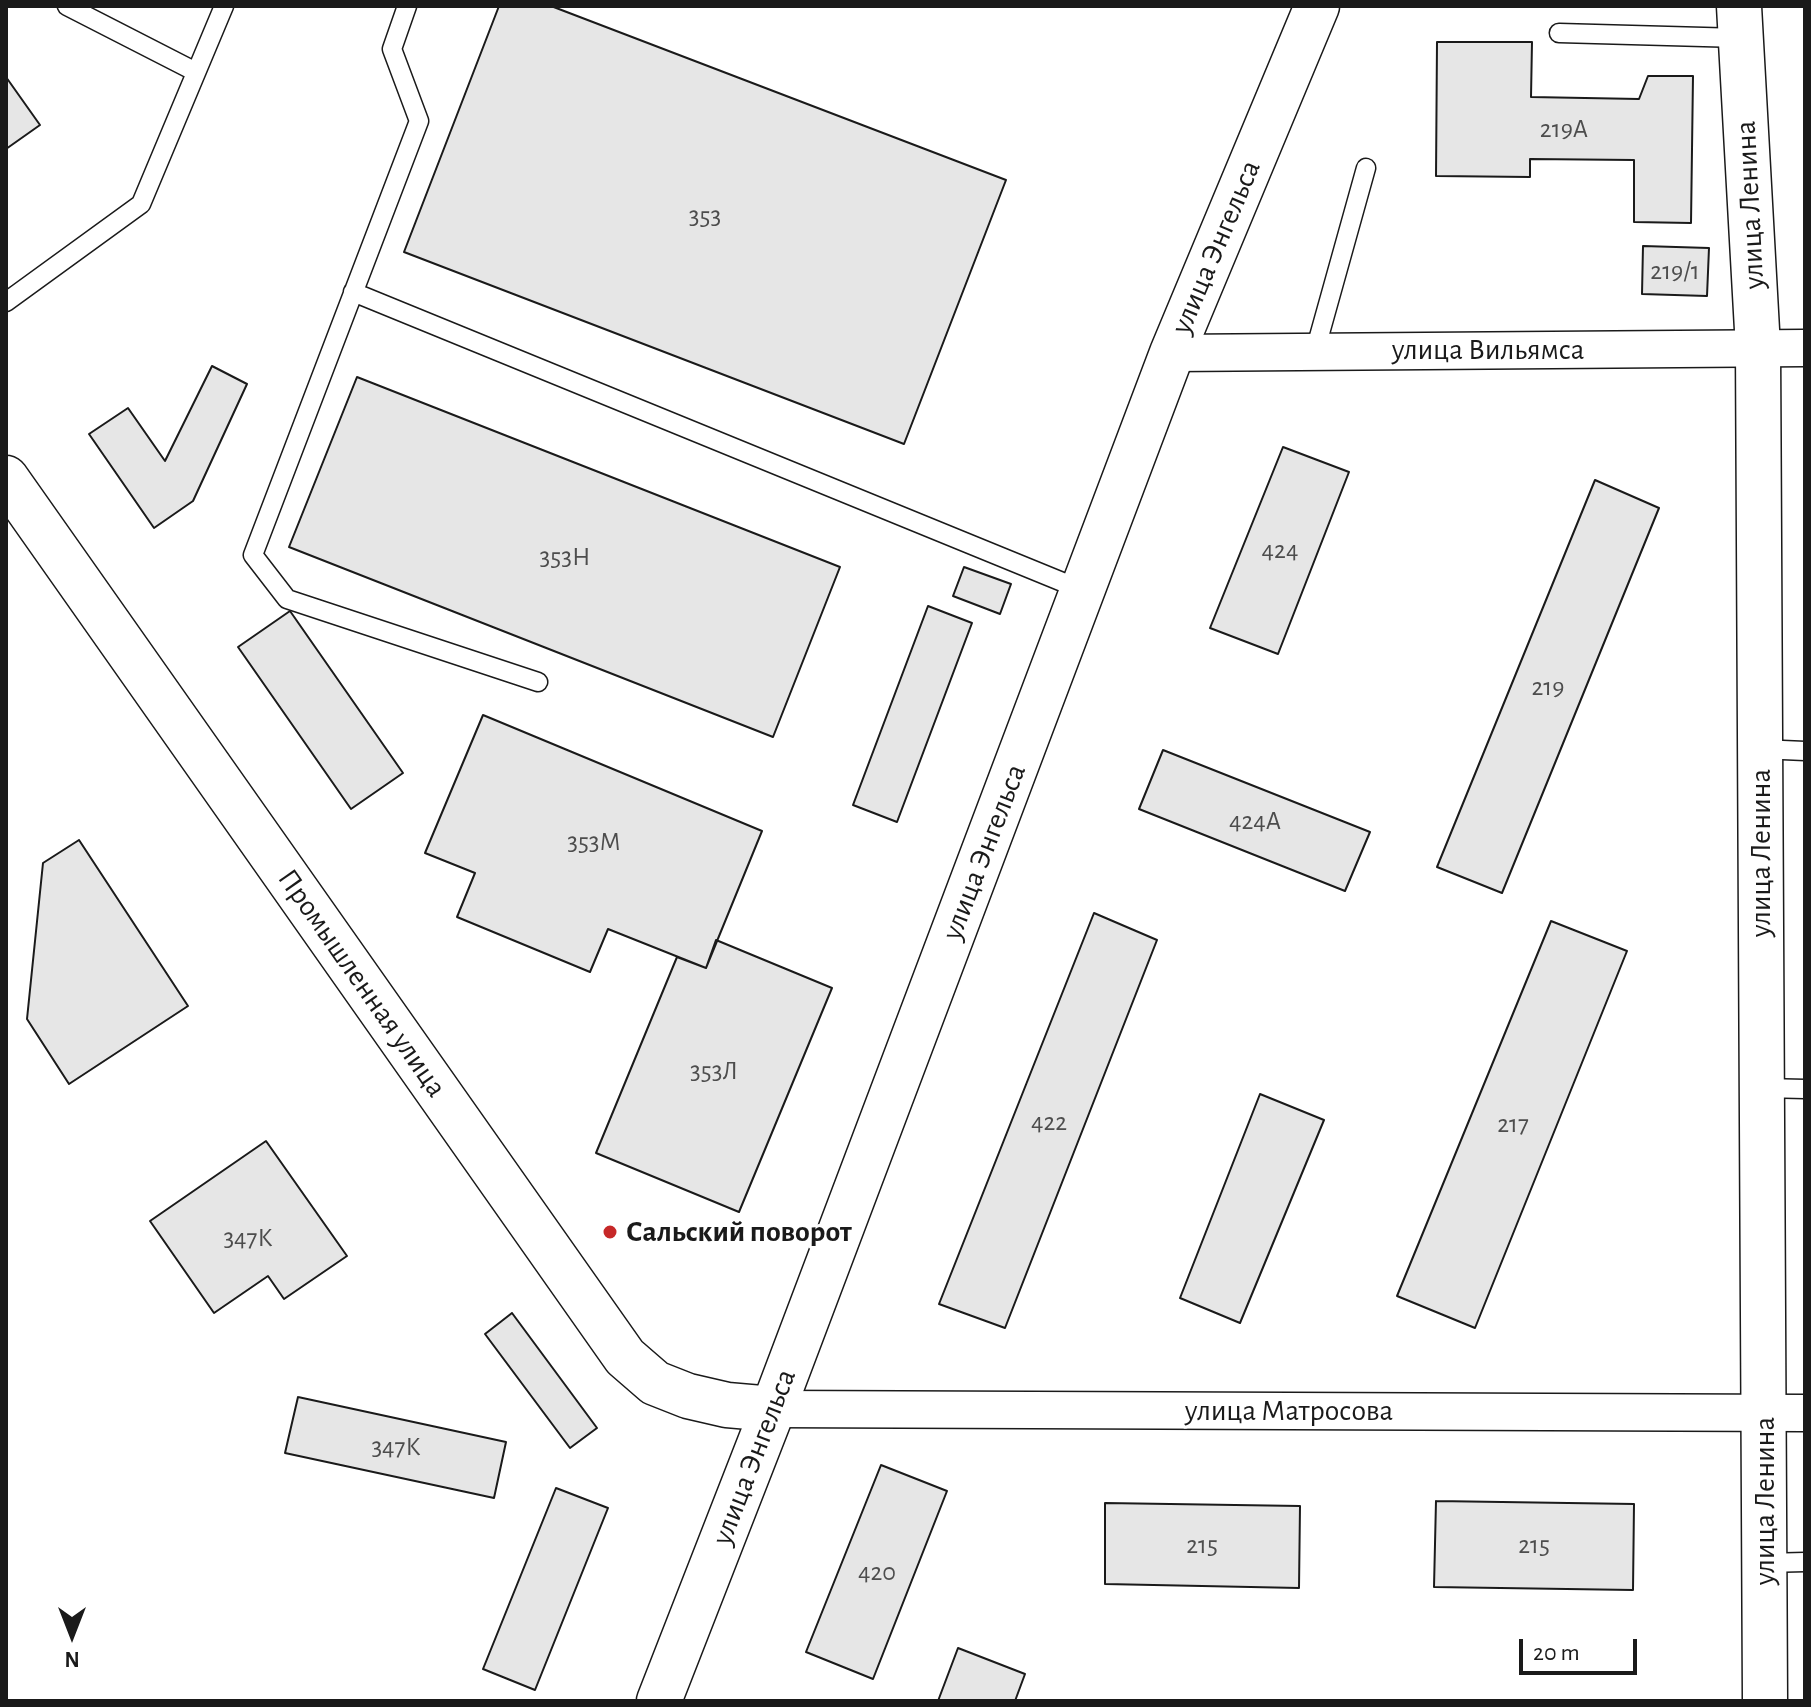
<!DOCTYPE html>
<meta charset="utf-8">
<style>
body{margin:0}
#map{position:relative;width:1811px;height:1707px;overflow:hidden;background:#fff;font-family:"Alegreya Sans",sans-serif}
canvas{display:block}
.frame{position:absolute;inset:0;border:8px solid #1a1a1a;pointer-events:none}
.north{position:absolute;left:32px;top:1595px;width:80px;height:80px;-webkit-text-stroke:6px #fff;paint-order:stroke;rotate:180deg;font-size:22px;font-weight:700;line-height:32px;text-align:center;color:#1a1a1a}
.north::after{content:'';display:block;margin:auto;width:28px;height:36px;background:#1a1a1a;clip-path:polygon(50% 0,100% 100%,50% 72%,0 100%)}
.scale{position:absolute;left:1519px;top:1639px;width:118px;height:36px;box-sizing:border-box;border:4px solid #1a1a1a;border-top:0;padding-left:10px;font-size:24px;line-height:28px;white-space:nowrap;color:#1a1a1a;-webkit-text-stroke:6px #fff;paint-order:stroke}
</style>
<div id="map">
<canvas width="1811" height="1707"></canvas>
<div class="frame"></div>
<div class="north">N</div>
<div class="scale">20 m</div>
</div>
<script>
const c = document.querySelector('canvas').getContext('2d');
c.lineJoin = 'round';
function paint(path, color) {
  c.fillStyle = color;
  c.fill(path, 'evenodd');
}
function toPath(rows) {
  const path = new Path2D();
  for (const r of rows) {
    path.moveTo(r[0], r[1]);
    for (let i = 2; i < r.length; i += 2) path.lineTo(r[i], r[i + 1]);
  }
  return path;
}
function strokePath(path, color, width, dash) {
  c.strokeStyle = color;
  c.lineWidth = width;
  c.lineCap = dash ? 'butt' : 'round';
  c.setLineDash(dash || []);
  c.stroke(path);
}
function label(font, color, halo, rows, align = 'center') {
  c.font = font + ' "Alegreya Sans",sans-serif';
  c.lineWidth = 6;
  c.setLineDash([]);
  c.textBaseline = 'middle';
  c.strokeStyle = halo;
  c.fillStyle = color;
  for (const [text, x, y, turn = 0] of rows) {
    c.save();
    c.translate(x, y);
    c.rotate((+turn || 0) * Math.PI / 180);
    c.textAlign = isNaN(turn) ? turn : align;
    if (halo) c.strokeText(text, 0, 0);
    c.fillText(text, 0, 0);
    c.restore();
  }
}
const building = toPath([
 [499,6,551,6,1006,180,904,444,404,252,499,6],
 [1437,42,1532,42,1531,97,1639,99,1648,76,1693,76,1691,223,1634,222,1634,160,1530,159,1530,177,1436,176,1437,42],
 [6,77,40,125,6,149,6,77],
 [1643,246,1709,248,1707,296,1642,294,1643,246],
 [212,366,247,384,193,501,154,528,89,434,128,408,165,461,212,366],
 [357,377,840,567,773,737,289,547,357,377],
 [1283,447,1349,472,1278,654,1210,628,1283,447],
 [1595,480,1659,508,1502,893,1437,867,1595,480],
 [964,567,1011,584,1000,614,953,596,964,567],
 [928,606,972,623,897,822,853,805,928,606],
 [290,611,403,773,351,809,238,647,290,611],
 [483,715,762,831,706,968,608,929,590,972,457,917,475,873,425,853,483,715],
 [1163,750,1370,832,1345,891,1139,809,1163,750],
 [79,840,188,1006,69,1084,27,1019,43,863,79,840],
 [1094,913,1157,940,1005,1328,939,1304,1094,913],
 [1551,921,1627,951,1475,1328,1397,1296,1551,921],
 [716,940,832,988,739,1212,596,1153,677,957,706,968,716,940],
 [1260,1094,1324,1120,1240,1323,1180,1298,1260,1094],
 [266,1141,347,1256,284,1299,268,1276,214,1313,150,1221,266,1141],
 [512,1313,597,1428,570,1448,485,1334,512,1313],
 [298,1397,506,1442,494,1498,285,1453,298,1397],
 [881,1465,947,1491,873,1679,806,1652,881,1465],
 [556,1488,608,1508,535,1690,483,1669,556,1488],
 [1436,1501,1634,1504,1633,1590,1434,1587,1436,1501],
 [1105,1503,1300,1506,1299,1588,1105,1584,1105,1503],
 [958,1648,1025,1674,1015,1701,938,1701,958,1648]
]);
paint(building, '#e6e6e6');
strokePath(building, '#1a1a1a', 2);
const service = toPath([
 [67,6,196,72],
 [407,6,392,49,419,121,253,555,287,599,538,682],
 [1559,33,1740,38],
 [353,292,1082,590],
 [6,302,141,204,224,6],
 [1315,351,1366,168],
 [1760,749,1805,751],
 [1763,1088,1805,1089],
 [1765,1563,1805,1562]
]);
const minor = toPath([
 [1172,353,1805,348],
 [773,1409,1805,1413]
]);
const tertiary = toPath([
 [1739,6,1758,348,1765,1701],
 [6,478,625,1357,655,1383,688,1396,727,1405,773,1409]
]);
const secondary = toPath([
 [659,1701,773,1409,1172,353,1317,6]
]);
strokePath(service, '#1a1a1a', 21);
strokePath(minor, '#1a1a1a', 39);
strokePath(tertiary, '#1a1a1a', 47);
strokePath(secondary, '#1a1a1a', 47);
strokePath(service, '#fff', 18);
strokePath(minor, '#fff', 36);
strokePath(tertiary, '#fff', 44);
strokePath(secondary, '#fff', 44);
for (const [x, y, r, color] of [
 [610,1232,8,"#c62828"]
]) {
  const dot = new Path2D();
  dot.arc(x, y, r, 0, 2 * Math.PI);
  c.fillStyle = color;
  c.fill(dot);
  strokePath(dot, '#fff', 3);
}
label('26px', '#4d4d4d', null, [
 ["219А",1564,129],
 ["353",705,216],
 ["219/1",1675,271],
 ["424",1280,550],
 ["353Н",565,557],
 ["219",1548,687],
 ["424А",1255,821],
 ["353М",594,842],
 ["353Л",714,1071],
 ["422",1049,1122],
 ["217",1513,1124],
 ["347К",248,1238],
 ["347К",396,1447],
 ["215",1202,1545],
 ["215",1534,1545],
 ["420",877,1572]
]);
label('30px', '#1a1a1a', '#fff', [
 ["улица Ленина",1750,205,-93],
 ["улица Энгельса",1216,247,-67],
 ["улица Вильямса",1488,350],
 ["улица Энгельса",984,852,-69],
 ["улица Ленина",1761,853,-90],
 ["Промышленная улица",362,983,55],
 ["улица Матросова",1289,1411],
 ["улица Энгельса",754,1457,-69],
 ["улица Ленина",1765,1501,-90]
]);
label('bold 30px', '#1a1a1a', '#fff', [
 ["Сальский поворот",626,1232]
], 'left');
</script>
